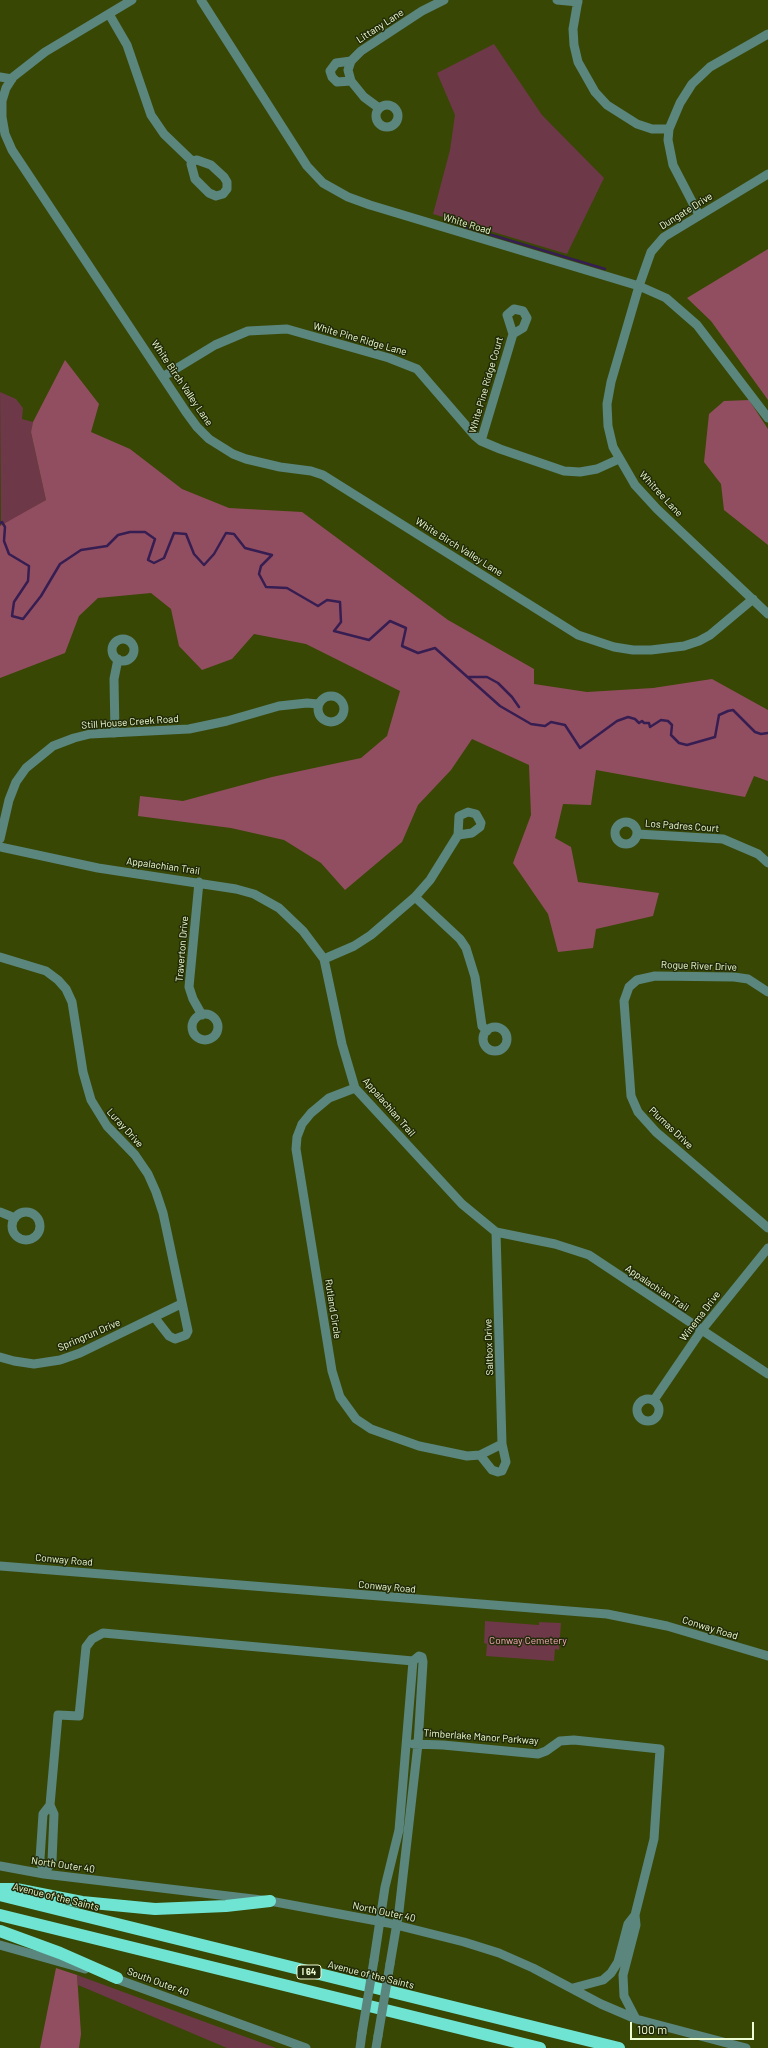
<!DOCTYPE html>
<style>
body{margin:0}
#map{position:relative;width:768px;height:2048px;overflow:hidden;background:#384704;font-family:Barlow,sans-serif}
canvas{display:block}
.scale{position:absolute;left:630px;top:2022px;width:124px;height:18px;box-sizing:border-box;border:2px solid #eefcd3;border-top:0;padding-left:5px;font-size:12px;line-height:14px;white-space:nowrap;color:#eefcd3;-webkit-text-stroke:3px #222b09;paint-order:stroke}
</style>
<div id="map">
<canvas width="768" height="2048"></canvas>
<div class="scale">100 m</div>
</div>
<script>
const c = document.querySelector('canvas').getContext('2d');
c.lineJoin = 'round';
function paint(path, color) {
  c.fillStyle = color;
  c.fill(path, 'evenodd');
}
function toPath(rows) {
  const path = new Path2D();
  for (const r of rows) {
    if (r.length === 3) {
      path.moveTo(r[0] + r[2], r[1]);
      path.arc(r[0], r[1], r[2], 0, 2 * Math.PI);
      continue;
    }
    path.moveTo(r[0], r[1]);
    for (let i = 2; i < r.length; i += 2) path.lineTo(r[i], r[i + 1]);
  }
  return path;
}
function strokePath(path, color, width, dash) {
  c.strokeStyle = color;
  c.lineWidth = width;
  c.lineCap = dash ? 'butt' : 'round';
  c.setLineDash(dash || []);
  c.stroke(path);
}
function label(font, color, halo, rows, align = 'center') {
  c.font = font + ' Barlow,sans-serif';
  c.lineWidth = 3;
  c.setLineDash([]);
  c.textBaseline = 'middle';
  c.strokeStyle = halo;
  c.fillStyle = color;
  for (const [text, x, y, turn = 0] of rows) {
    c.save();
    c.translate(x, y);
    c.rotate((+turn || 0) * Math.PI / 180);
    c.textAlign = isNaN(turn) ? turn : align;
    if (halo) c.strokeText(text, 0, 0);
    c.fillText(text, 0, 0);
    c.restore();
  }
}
paint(toPath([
 [494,44,542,115,604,178,567,254,433,214,450,150,455,115,437,73],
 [0,392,16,399,23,408,22,419,33,422,31,432,46,500,1,527],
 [485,1621,539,1625,539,1622,561,1623,559,1650,555,1649,554,1661,486,1656,487,1644,484,1643],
 [77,1975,276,2048,227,2048,78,1985]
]), '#6d3847');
paint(toPath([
 [768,249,768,400,711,321,687,298],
 [65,360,99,404,91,432,130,449,182,489,229,508,302,512,448,620,534,669,534,684,587,692,653,688,712,679,768,710,768,781,754,776,745,797,596,770,591,805,563,804,555,838,571,847,578,882,659,893,653,916,596,929,593,948,558,952,548,914,513,863,531,815,529,765,472,739,451,770,418,805,402,842,345,890,321,863,284,840,231,828,138,816,140,796,183,801,272,777,361,758,387,736,400,691,306,644,254,634,232,659,202,670,179,646,171,609,151,593,98,598,79,616,65,653,0,678,0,526,46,500,31,432,33,422],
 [749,400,768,429,768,545,724,510,721,484,704,462,709,414,724,401],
 [56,1968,77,1975,81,2034,79,2048,40,2048]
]), '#924e61');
strokePath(toPath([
 [462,226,605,269],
 [0,523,2,522,5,527,4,541,9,554,29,566,28,581,14,602,12,616,23,619,41,596,60,564,81,550,107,546,118,535,130,532,145,532,155,539,148,560,154,563,164,558,174,533,186,534,194,554,204,565,214,554,226,533,234,534,245,548,272,555,261,566,259,574,266,587,287,588,318,606,327,600,340,602,341,622,334,631,369,640,390,621,406,628,402,646,418,653,435,648,500,706,531,724,545,726,551,722,565,725,580,748,617,721,628,717,635,719,639,723,642,721,644,723,649,723,650,727,661,720,668,721,672,725,671,735,679,743,687,745,715,737,719,715,728,711,733,710,755,732,761,734,768,733],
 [469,677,487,677,498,683,512,697,519,707]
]), '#361d52', 2.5);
strokePath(toPath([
 [132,0,45,52,13,77,6,88,2,101,2,117,5,134,12,150,186,412,197,427,209,439,233,454,246,459,280,467,311,471,323,475,578,635,614,647,633,650,651,650,684,646,699,641,710,635,753,599],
 [201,0,307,166,323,183,348,197,370,205,639,286,666,298,697,325,768,418],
 [557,0,578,2],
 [578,0,573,29,574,45,578,62,595,92,607,105,637,124,652,129,669,129],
 [109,14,127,45,151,115,164,134,192,161],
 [0,77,12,79],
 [351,81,337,82,332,77,330,71,336,63,351,61],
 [387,116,11],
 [379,108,364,97,351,81,348,70,351,61,361,51,422,11,444,0],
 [197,160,211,165,224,177,227,182,227,189,223,194,216,196,209,193,195,179,191,164,192,161,197,160],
 [768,174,664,237,651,252,639,286,611,382,607,404,608,426,613,447,635,485,657,509,768,614],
 [699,215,673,165,668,140,669,129,680,103,692,84,710,67,768,34],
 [514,309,523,311,527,318,523,328,513,334,507,315,514,309],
 [164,376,215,345,248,331,287,329,389,358,417,369,475,436,481,441,500,449,564,471,580,472,597,469,619,459],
 [481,441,513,334],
 [123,650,11],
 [331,709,13],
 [115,733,114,679,118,659],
 [626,833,11],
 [637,834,723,839,758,854,768,863],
 [0,839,9,800,16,782,26,768,53,746,74,738,90,734,189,729,227,721,279,706,307,703,318,704],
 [0,847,98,868,236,889,254,894,279,908,303,931,324,959,342,1044,355,1088,462,1204,496,1232,555,1244,589,1255,768,1374],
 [199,882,189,987,193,999,202,1015],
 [415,897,460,939,466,948,475,977,482,1026,487,1031],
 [0,957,46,971,58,980,66,989,72,1002,83,1072,91,1100,107,1126,135,1155,148,1174,156,1192,163,1213,188,1331,186,1335,175,1339,169,1336,155,1318],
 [324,959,354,946,371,935,415,897,430,880,458,835,459,816,468,812,476,814,481,823,480,827,472,833,458,835],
 [768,992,748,979,734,977,655,976,637,980,629,987,624,1001,631,1096,638,1112,656,1132,768,1228],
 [205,1027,13],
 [495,1039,12],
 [355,1088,329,1098,311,1113,302,1124,297,1137,296,1149,332,1371,340,1397,356,1419,371,1429,419,1446,467,1456,480,1455,502,1444,496,1232],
 [0,1212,15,1218],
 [26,1226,14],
 [0,1357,14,1361,34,1364,60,1360,80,1353,181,1304],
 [648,1410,11],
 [654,1400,701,1331,768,1248],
 [480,1455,492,1470,498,1472,502,1471,506,1462,502,1444],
 [0,1566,607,1614,667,1626,768,1656],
 [413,1744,443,1745,538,1754,546,1751,560,1741,574,1740,660,1749,654,1839,635,1915,636,1925,623,1975,624,1996,636,2019],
 [50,1805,58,1715,79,1716,86,1647,92,1639,103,1633,413,1661],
 [50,1805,54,1814,52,1861,44,1874,40,1859,43,1814,50,1805],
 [0,1866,44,1874,270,1901,388,1923,464,1942,499,1953,533,1968,601,2004,636,2019,746,2048],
 [0,1945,85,1969],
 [374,1960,385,1887,399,1830,413,1661,419,1656,422,1657,423,1662,418,1744,399,1911,390,1964],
 [111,1977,306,2048],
 [573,1988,603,1980,611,1973,618,1962,628,1924,635,1915],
 [360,2048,362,2033],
 [376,2048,378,2036]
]), '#5a867e', 9);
strokePath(toPath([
 [0,1889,16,1889,82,1902,155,1909,226,1906,270,1901],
 [0,1895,619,2048],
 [0,1915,540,2048],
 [0,1931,60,1953,117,1978]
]), '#6fe4d3', 12);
strokePath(toPath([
 [362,2033,374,1960],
 [378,2036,390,1964]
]), '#5a867e', 9);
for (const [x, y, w] of [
 [309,1972,24]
]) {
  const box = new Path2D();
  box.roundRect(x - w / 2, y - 7, w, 14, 3);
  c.fillStyle = '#222b09';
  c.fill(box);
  strokePath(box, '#eefcd3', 1);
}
label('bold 9px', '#eefcd3', null, [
 ["I 64",309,1972]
]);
label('10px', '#eefcd3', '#222b09', [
 ["Littany Lane",380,26,-33],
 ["Dungate Drive",686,211,-32],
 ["White Road",467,224,17],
 ["White Pine Ridge Lane",360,339,16],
 ["White Birch Valley Lane",182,383,56],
 ["White Pine Ridge Court",486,385,-74],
 ["Whitree Lane",661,494,47],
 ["White Birch Valley Lane",459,547,32],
 ["Still House Creek Road",130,722,-4],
 ["Los Padres Court",682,826,4],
 ["Appalachian Trail",163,866,8],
 ["Traverton Drive",182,949,-85],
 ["Rogue River Drive",699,966,2],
 ["Appalachian Trail",389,1107,49],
 ["Luray Drive",125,1128,48],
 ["Plumas Drive",671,1128,43],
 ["Appalachian Trail",657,1288,34],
 ["Rutland Circle",333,1309,81],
 ["Winema Drive",700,1316,-53],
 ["Springrun Drive",89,1335,-23],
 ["Saltbox Drive",489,1347,-92],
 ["Conway Road",64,1560,5],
 ["Conway Road",387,1587,5],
 ["Conway Road",710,1628,17],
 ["Timberlake Manor Parkway",481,1737,4],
 ["North Outer 40",63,1865,8],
 ["Avenue of the Saints",56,1897,14],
 ["North Outer 40",384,1912,12],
 ["Avenue of the Saints",371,1975,14],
 ["South Outer 40",158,1982,20]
]);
label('10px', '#fdabc0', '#222b09', [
 ["Conway Cemetery",528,1641]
]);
</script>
